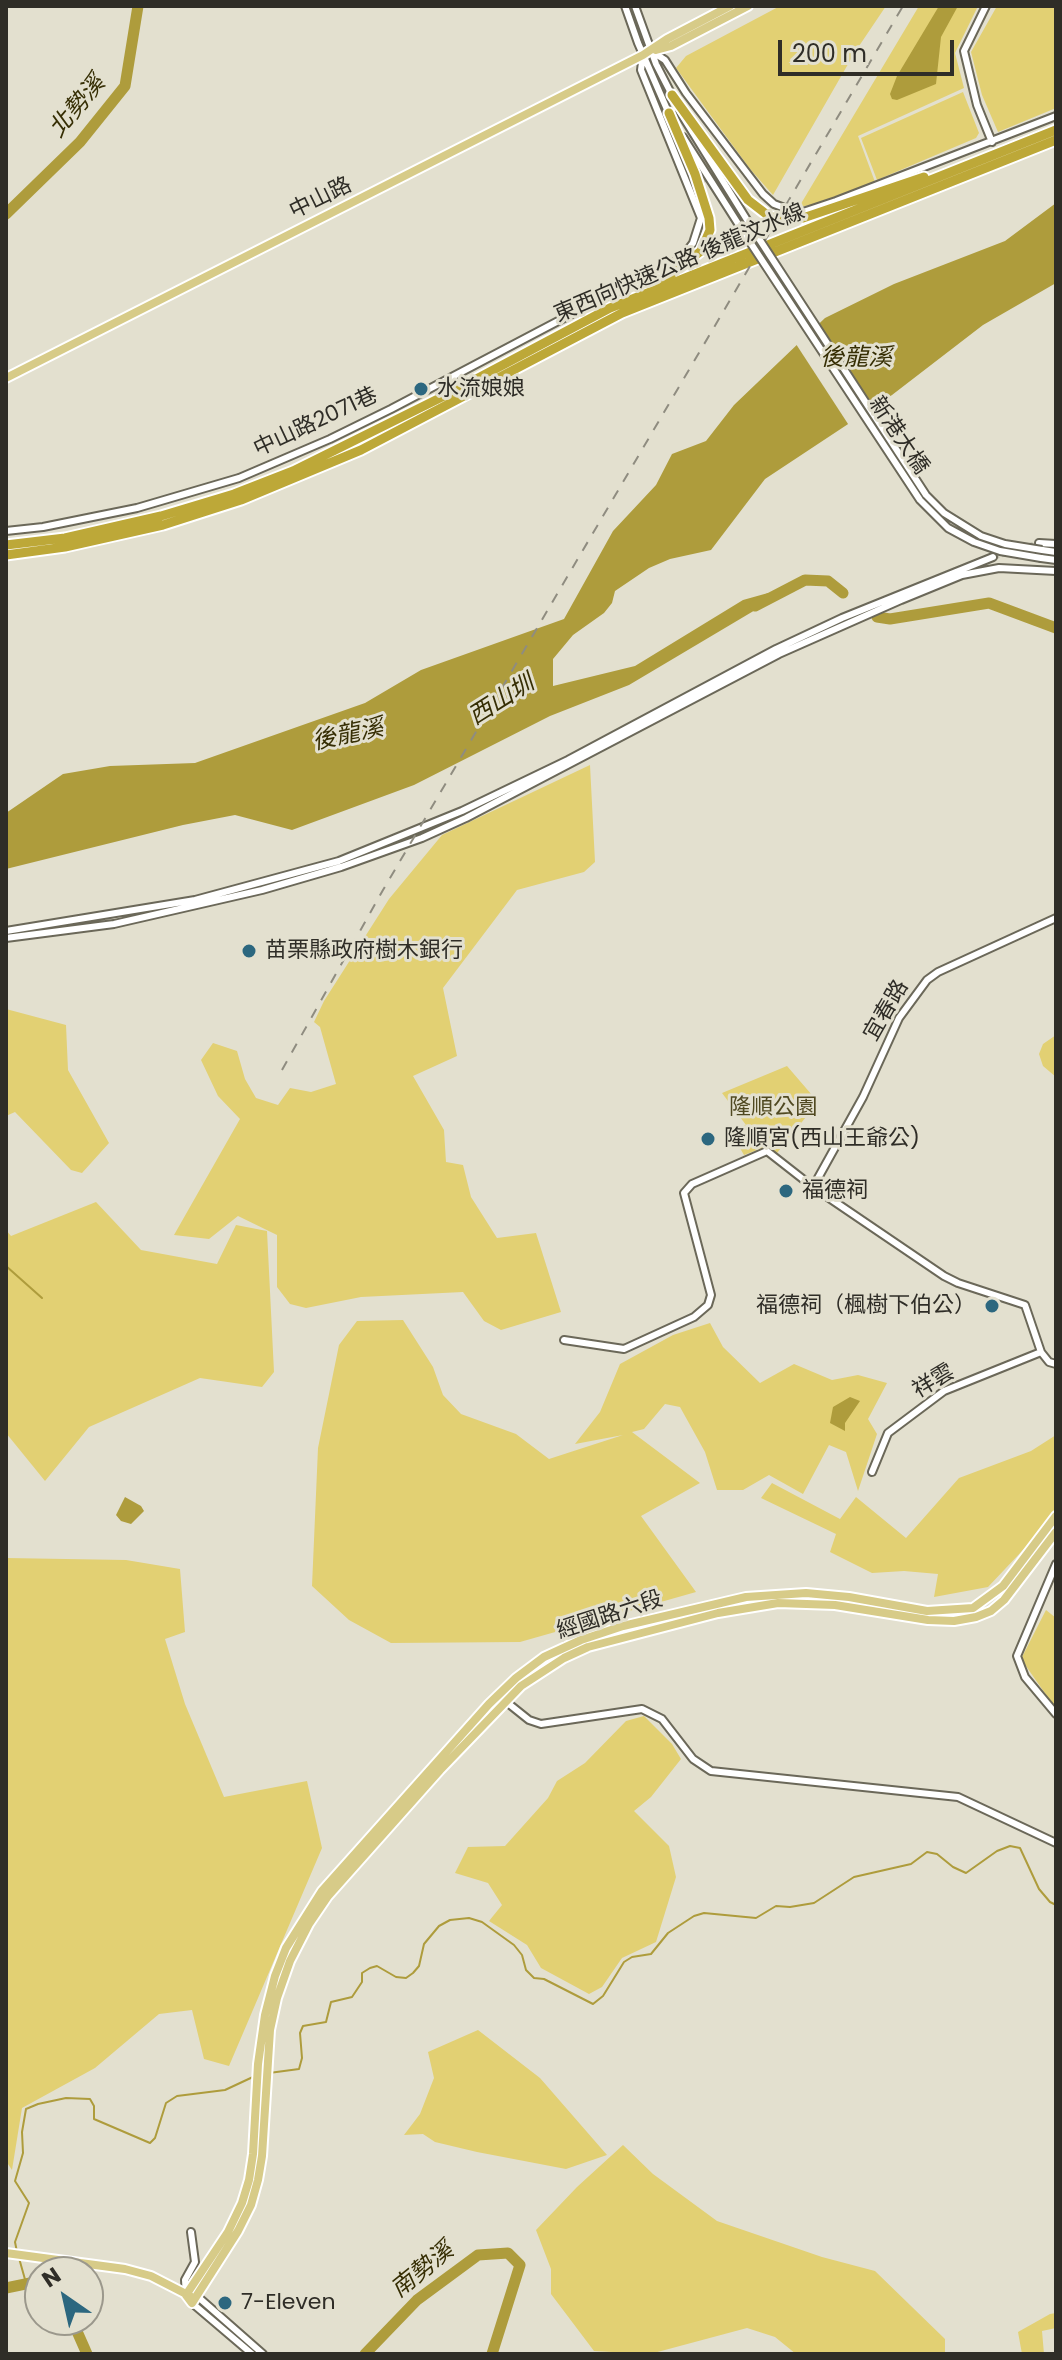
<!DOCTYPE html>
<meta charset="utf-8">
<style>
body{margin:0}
#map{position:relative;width:1062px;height:2360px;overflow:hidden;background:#e3e0cf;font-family:Poppins,sans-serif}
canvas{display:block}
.frame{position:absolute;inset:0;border:8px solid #2f2d27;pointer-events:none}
.north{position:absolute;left:24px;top:2256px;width:80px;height:80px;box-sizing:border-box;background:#e3e0cf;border:2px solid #9b988c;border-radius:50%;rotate:326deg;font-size:22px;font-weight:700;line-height:32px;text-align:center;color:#2f2d27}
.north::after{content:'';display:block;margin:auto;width:28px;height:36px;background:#2c677f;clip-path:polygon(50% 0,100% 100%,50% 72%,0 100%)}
.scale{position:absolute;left:778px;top:40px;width:176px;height:36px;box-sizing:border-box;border:4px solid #2f2d27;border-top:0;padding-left:10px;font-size:24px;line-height:28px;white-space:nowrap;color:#2f2d27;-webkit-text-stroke:6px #e3e0cf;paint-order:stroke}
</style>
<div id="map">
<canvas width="1062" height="2360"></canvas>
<div class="frame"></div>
<div class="north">N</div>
<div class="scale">200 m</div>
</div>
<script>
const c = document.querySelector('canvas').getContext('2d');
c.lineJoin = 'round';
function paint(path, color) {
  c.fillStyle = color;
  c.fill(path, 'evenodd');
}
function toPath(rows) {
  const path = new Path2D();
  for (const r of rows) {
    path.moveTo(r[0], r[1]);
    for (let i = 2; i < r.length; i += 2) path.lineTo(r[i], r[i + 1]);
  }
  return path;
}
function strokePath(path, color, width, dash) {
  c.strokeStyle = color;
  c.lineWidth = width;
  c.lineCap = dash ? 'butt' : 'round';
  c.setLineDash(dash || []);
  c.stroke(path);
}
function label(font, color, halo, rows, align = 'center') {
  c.font = font + ' Poppins,"Noto Sans TC",sans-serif';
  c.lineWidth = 6;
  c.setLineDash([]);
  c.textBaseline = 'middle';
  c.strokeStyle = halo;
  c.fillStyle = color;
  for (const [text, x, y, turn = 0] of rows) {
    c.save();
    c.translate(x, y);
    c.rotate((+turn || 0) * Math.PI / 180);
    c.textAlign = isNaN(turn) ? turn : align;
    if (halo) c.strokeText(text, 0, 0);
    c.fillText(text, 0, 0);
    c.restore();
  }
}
paint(toPath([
 [780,6,886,6,855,52,773,195,750,169,676,68,686,56],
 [919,6,978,6,955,53,964,88,858,136,875,182,824,203,799,207],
 [997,6,1056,6,1056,108,998,132,982,95,971,52],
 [963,92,979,133,976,138,877,180,861,138],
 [590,765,595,862,584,872,517,890,443,988,457,1056,413,1076,444,1130,446,1162,463,1165,471,1197,497,1238,536,1233,561,1312,501,1330,484,1321,463,1292,361,1297,306,1308,290,1304,277,1287,277,1235,238,1216,209,1239,174,1235,240,1119,218,1096,201,1060,213,1043,237,1051,245,1079,256,1098,278,1105,290,1088,311,1092,336,1084,320,1027,314,1022,324,1001,389,899,442,835],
 [6,1009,66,1025,68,1070,109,1143,82,1173,71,1170,15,1112,6,1116],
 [1056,1035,1056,1077,1043,1066,1039,1054,1043,1044],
 [787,1066,818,1102,777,1153,768,1146,744,1155,730,1131,746,1125,722,1093],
 [96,1202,141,1250,217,1264,236,1225,267,1231,274,1372,262,1387,200,1378,89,1427,45,1481,6,1433,6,1230,11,1236],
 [403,1320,433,1367,443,1395,461,1414,516,1434,549,1459,623,1435,575,1444,600,1412,620,1364,673,1335,710,1323,723,1347,760,1383,794,1364,832,1380,858,1375,887,1383,868,1419,877,1434,858,1491,846,1452,829,1445,803,1494,769,1475,743,1490,717,1490,705,1452,680,1407,665,1404,644,1429,632,1432,700,1483,641,1516,696,1592,520,1642,391,1643,349,1620,312,1586,318,1448,339,1345,357,1321],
 [1056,1435,1056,1515,988,1587,934,1597,938,1574,904,1571,872,1573,830,1552,836,1534,761,1498,772,1483,840,1519,856,1497,906,1538,959,1478,1031,1451],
 [6,1558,126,1560,180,1569,185,1632,165,1639,185,1704,224,1797,307,1781,322,1848,229,2066,204,2059,192,2010,159,2014,95,2068,22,2108,12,2170,6,2161],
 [1046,1610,1056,1618,1056,1709,1021,1659],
 [644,1716,672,1744,681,1759,651,1797,634,1811,669,1846,676,1877,656,1942,622,1958,602,1987,589,1994,541,1968,527,1945,489,1921,502,1905,488,1883,455,1873,468,1847,505,1846,548,1798,557,1781,585,1763,626,1721],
 [478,2030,540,2078,607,2155,566,2169,477,2152,435,2142,423,2134,404,2135,420,2114,434,2078,428,2052],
 [623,2145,653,2174,717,2221,822,2257,875,2271,945,2339,945,2354,796,2354,775,2337,747,2328,650,2354,594,2351,551,2294,551,2269,536,2230,577,2187],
 [1056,2313,1056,2328,1042,2331,1044,2354,1022,2354,1018,2332,1050,2314]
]), '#e2d073');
paint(toPath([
 [939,6,958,6,941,37,936,84,897,100,892,99,890,94,897,76],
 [1056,203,1056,283,983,325,892,395,765,479,711,550,670,559,649,568,615,591,612,603,604,613,573,635,553,659,553,686,635,666,743,600,768,593,767,603,629,685,550,716,414,785,292,830,235,815,183,825,6,869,6,813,63,774,110,766,195,763,365,703,421,670,564,619,613,531,656,485,672,454,706,441,734,405,825,318,894,284,1005,241],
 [850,1397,860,1401,845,1423,845,1431,830,1423,833,1407],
 [125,1497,141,1506,144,1511,131,1524,121,1521,116,1515]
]), '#ae9c3c');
paint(toPath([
 [810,326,867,415,850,427,794,341]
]), '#e3e0cf');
strokePath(toPath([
 [6,1266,42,1298],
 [269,2073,299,2069,302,2058,300,2033,303,2026,326,2022,331,2002,352,1997,362,1982,362,1973,370,1968,377,1966,396,1977,406,1978,413,1973,419,1966,424,1944,439,1926,450,1920,469,1918,482,1922,514,1945,522,1955,526,1970,534,1978,544,1979,593,2004,603,1996,624,1962,632,1957,651,1954,668,1933,694,1916,704,1913,756,1918,776,1906,790,1907,814,1903,854,1877,911,1864,927,1852,937,1854,953,1867,966,1873,997,1851,1010,1846,1020,1848,1039,1889,1050,1902,1056,1905],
 [17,2252,15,2242,29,2203,15,2181,23,2153,22,2132,26,2109,38,2104,66,2098,90,2099,94,2106,94,2119,150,2143,155,2138,166,2103,177,2096,225,2090,255,2076],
 [19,2258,26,2283]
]), '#ae9c3c', 2);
strokePath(toPath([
 [6,214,80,142,125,86,138,6],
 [755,606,805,580,828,581,843,593],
 [877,617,890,619,989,603,1056,628],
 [6,2288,40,2281],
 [72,2320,87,2354],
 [365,2354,417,2300,478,2255,508,2253,520,2265,492,2354]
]), '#ae9c3c', 11);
strokePath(toPath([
 [692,184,722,173],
 [993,557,1039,543]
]), '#bfbcad', 6, [6, 3]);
const minor = toPath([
 [625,6,638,43,669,114],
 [635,6,656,64,674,99],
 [986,6,964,51,977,105,992,142],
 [651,51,665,60,686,93,763,194,774,204,790,210,803,212,836,201,1056,116],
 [680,112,752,228],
 [683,137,744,233],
 [6,531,43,527,137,508,239,478,330,439,391,409,602,298,660,272,683,256,693,243,701,218,641,70,643,55],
 [1039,543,1056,544],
 [1042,550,1056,552],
 [1041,558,1056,560],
 [6,931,195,900,339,861,462,811,568,760,776,649,842,618,993,557],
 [6,938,114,924,262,890,341,867,422,838,466,818,779,654,901,600,962,575,999,568,1056,571],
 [813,1187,863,1097,899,1018,927,980,938,972,1056,918],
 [564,1340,624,1349,694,1317,708,1305,711,1295,684,1193,692,1184,767,1151,813,1187,944,1276,958,1283,1025,1305,1041,1352,1049,1362,1056,1364],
 [872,1472,888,1433,944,1391,1041,1352],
 [1056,1564,1017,1656,1025,1677,1056,1714],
 [504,1700,529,1720,541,1724,642,1709,662,1719,693,1759,711,1771,958,1797,1056,1843],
 [186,2295,185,2280,195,2262,191,2232],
 [197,2296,263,2354],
 [192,2303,252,2354]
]);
const major = toPath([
 [656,50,671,46,748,6],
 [6,378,643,55,667,39,730,6],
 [6,2253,125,2269,151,2276,190,2296],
 [186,2295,192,2303,238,2231,251,2205,258,2180,262,2156,270,2030,277,1998,290,1961,309,1924,328,1896,440,1770,521,1686,564,1658,588,1647,718,1613,778,1603,835,1605,928,1620,954,1621,976,1617,991,1611,1004,1600,1056,1532],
 [186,2295,228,2232,242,2203,249,2180,253,2154,258,2064,265,2015,275,1976,286,1948,322,1891,489,1704,516,1678,544,1657,581,1640,623,1626,746,1597,806,1593,849,1597,927,1611,973,1608,1003,1586,1056,1516]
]);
const highway = toPath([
 [672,95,748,200,770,217,803,218,924,177],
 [660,283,701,251,710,230,709,218,695,174,669,113],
 [6,545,65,538,161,516,234,494,293,471,450,393,610,308,1056,130],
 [6,555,65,547,163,525,241,500,361,450,622,313,1056,140]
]);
strokePath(minor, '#6b6859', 10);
strokePath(major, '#fff', 12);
strokePath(highway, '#fff', 13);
strokePath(minor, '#fff', 6);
strokePath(major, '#d7cb88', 8);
strokePath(highway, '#bda838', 9);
strokePath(toPath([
 [282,1070,383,890,903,6]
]), '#8f8c80', 2, [10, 10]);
const minorBridge = toPath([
 [752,228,926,495,944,513,981,536,1005,544,1042,550],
 [744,233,920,500,948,528,974,542,1000,551,1041,558]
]);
strokePath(minorBridge, '#6b6859', 10, []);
strokePath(minorBridge, '#fff', 6);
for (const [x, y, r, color] of [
 [421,389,8,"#2c677f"],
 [249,951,8,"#2c677f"],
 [708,1139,8,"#2c677f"],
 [786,1191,8,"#2c677f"],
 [992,1306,8,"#2c677f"],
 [225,2303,8,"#2c677f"]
]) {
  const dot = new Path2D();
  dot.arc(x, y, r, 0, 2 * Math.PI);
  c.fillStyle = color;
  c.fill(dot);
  strokePath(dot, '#e3e0cf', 3);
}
label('22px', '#2f2d27', '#e3e0cf', [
 ["中山路",321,199,-26],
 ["東西向快速公路 後龍汶水線",680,264,-23],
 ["中山路2071巷",316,423,-25],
 ["新港大橋",898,436,56],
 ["宜春路",887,1011,-60],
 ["祥雲",934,1382,-31],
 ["經國路六段",610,1616,-18]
]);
label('22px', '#2f2d27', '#e3e0cf', [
 ["水流娘娘",437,389],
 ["苗栗縣政府樹木銀行",265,951],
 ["隆順宮(西山王爺公)",724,1139],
 ["福德祠",802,1191],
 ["福德祠（楓樹下伯公）",976,1306,"right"],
 ["7-Eleven",241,2303]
], 'left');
label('22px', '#504921', '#e3e0cf', [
 ["隆順公園",773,1108]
]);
label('italic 24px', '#362e04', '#e3e0cf', [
 ["北勢溪",78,107,-50],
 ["後龍溪",856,359],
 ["西山圳",502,701,-32],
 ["後龍溪",348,736,-12],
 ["南勢溪",423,2271,-39]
]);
</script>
